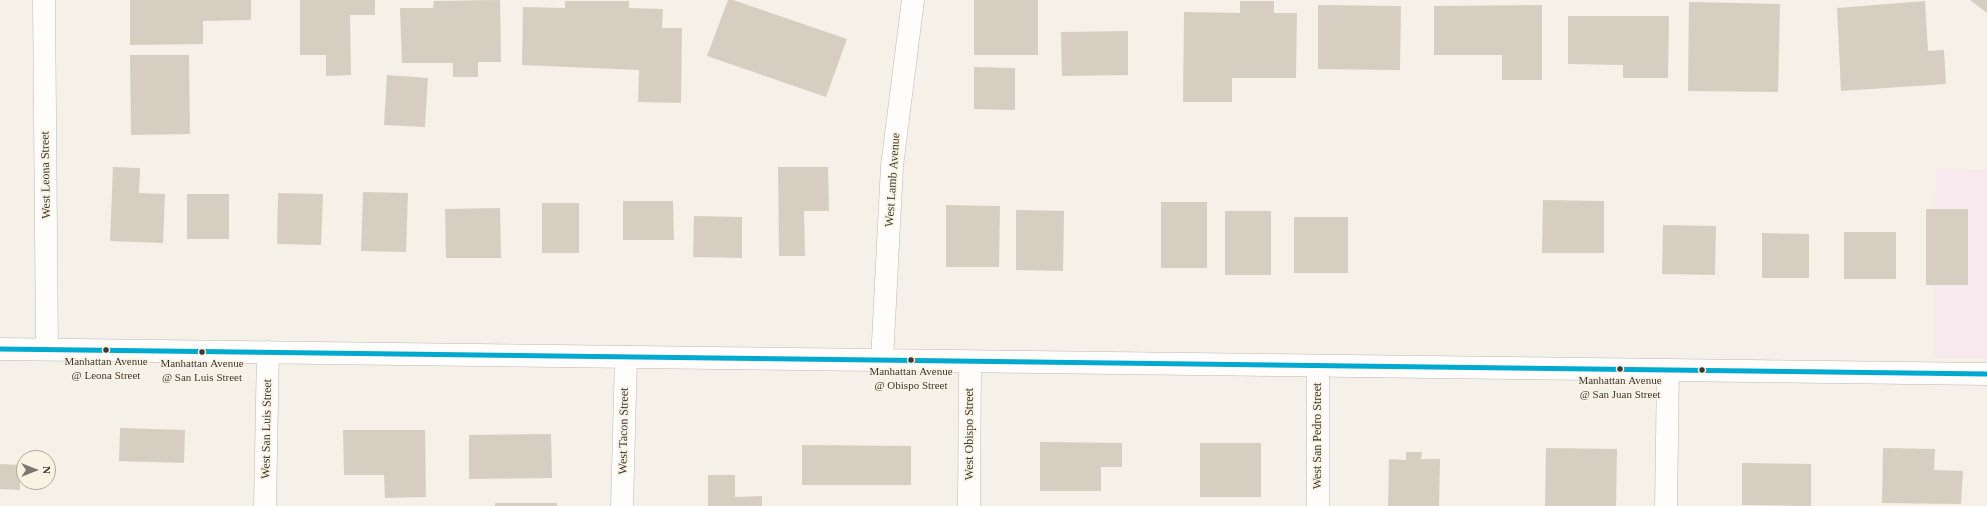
<!DOCTYPE html>
<style>
body{margin:0}
#map{position:relative;width:1987px;height:506px;overflow:hidden;background:#f5f1e9;font-family:Georgia,serif}
canvas{display:block}
.north{position:absolute;left:16px;top:450px;width:40px;height:40px;box-sizing:border-box;background:#faf3e4;border:1px solid #aea99d;border-radius:50%;rotate:90deg;font-size:11px;font-weight:700;line-height:16px;text-align:center;color:#3b3933}
.north::after{content:'';display:block;margin:auto;width:14px;height:18px;background:#7c7973;clip-path:polygon(50% 0,100% 100%,50% 72%,0 100%)}
</style>
<div id="map">
<canvas width="1987" height="506"></canvas>
<div class="north">N</div>
</div>
<script>
const c = document.querySelector('canvas').getContext('2d');
c.lineJoin = 'round';
function paint(path, color) {
  c.fillStyle = color;
  c.fill(path, 'evenodd');
}
function toPath(rows) {
  const path = new Path2D();
  for (const r of rows) {
    path.moveTo(r[0], r[1]);
    for (let i = 2; i < r.length; i += 2) path.lineTo(r[i], r[i + 1]);
  }
  return path;
}
function strokePath(path, color, width, dash) {
  c.strokeStyle = color;
  c.lineWidth = width;
  c.lineCap = dash ? 'butt' : 'round';
  c.setLineDash(dash || []);
  c.stroke(path);
}
function label(font, color, halo, rows, align = 'center') {
  c.font = font + ' Georgia,serif';
  c.lineWidth = 3.5;
  c.setLineDash([]);
  c.textBaseline = 'middle';
  c.strokeStyle = halo;
  c.fillStyle = color;
  for (const [text, x, y, turn = 0] of rows) {
    c.save();
    c.translate(x, y);
    c.rotate((+turn || 0) * Math.PI / 180);
    c.textAlign = isNaN(turn) ? turn : align;
    if (halo) c.strokeText(text, 0, 0);
    c.fillText(text, 0, 0);
    c.restore();
  }
}
paint(toPath([
 [1936,169,1987,170,1987,358,1933,358]
]), '#f7e9ed');
paint(toPath([
 [130,0,251,0,251,20,203,21,203,44,130,45],
 [300,0,375,0,375,15,350,15,351,75,326,76,326,55,300,55],
 [500,0,501,62,478,62,478,77,453,77,453,63,402,63,400,8,433,8,434,1],
 [728,0,733,0,847,39,826,97,707,56],
 [974,0,1038,0,1038,55,974,55],
 [1970,0,1987,0,1987,13],
 [565,1,629,1,629,8,663,9,662,28,682,28,681,103,638,102,639,70,522,65,523,7,565,8],
 [1240,1,1274,1,1274,13,1297,13,1296,78,1232,78,1232,102,1183,102,1184,12,1240,13],
 [1925,1,1928,51,1944,50,1946,84,1841,91,1837,8],
 [1689,2,1780,4,1778,92,1688,91],
 [1318,5,1401,6,1400,70,1318,69],
 [1542,5,1542,80,1502,80,1502,55,1434,55,1434,6],
 [1568,16,1669,16,1668,78,1623,78,1623,65,1568,64],
 [1128,31,1128,75,1062,76,1061,32],
 [130,55,189,55,190,134,131,135],
 [974,67,1015,68,1015,110,974,109],
 [387,75,428,78,425,127,384,125],
 [113,167,140,168,139,193,165,194,163,243,110,241],
 [778,167,828,167,829,211,804,211,805,256,779,256],
 [363,192,408,193,406,252,361,251],
 [278,193,323,194,321,245,277,244],
 [187,194,229,194,229,239,187,239],
 [1543,200,1604,201,1604,253,1542,253],
 [623,201,673,201,674,240,623,240],
 [1161,202,1207,202,1207,268,1161,268],
 [542,203,579,203,579,253,542,253],
 [946,205,1000,206,999,267,946,267],
 [500,208,501,258,446,258,445,209],
 [1926,209,1968,209,1968,285,1926,285],
 [1016,210,1064,211,1063,271,1016,270],
 [1225,211,1271,211,1271,275,1225,275],
 [694,216,742,217,742,258,693,257],
 [1294,217,1348,217,1348,273,1294,273],
 [1663,225,1716,226,1715,275,1662,274],
 [1844,232,1896,232,1896,279,1844,279],
 [1762,233,1809,234,1809,278,1762,278],
 [120,428,185,430,184,463,119,461],
 [343,430,425,430,426,497,385,498,384,475,344,475],
 [551,434,552,478,469,479,469,435],
 [1040,442,1122,443,1122,467,1101,467,1101,491,1040,491],
 [1200,443,1261,443,1261,497,1200,497],
 [802,445,911,446,911,485,802,485],
 [1546,448,1617,449,1616,506,1545,506],
 [1883,448,1935,449,1934,470,1963,471,1961,504,1882,503],
 [1406,452,1422,452,1421,459,1440,459,1439,506,1388,506,1389,459,1406,460],
 [1742,463,1811,464,1811,506,1742,505],
 [0,464,20,465,20,490,0,489],
 [708,475,735,475,735,497,762,496,762,506,708,506],
 [495,503,557,503,557,506,495,506]
]), '#d6cfc1');
const minor = toPath([
 [44,0,47,349],
 [882,361,892,166,913,0],
 [265,506,268,352],
 [622,506,626,357],
 [969,506,970,362],
 [1318,506,1318,367],
 [1666,506,1668,371]
]);
const secondary = toPath([
 [0,349,1987,374]
]);
strokePath(minor, '#bcb9b3', 23);
strokePath(secondary, '#bcb9b3', 23);
strokePath(minor, '#fefdfc', 22);
strokePath(secondary, '#fefdfc', 22);
strokePath(toPath([
 [0,349,1987,374]
]), '#00a9ce', 5);
for (const [x, y, r, color] of [
 [106,350,3.5,"#3b3933"],
 [202,352,3.5,"#3b3933"],
 [911,360,3.5,"#3b3933"],
 [1620,369,3.5,"#3b3933"],
 [1702,370,3.5,"#3b3933"]
]) {
  const dot = new Path2D();
  dot.arc(x, y, r, 0, 2 * Math.PI);
  c.fillStyle = color;
  c.fill(dot);
  strokePath(dot, '#faf3e4', 1.5);
}
label('11px', '#3b3933', '#faf3e4', [
 ["Manhattan Avenue",106,362],
 ["@ Leona Street",106,376],
 ["Manhattan Avenue",202,364],
 ["@ San Luis Street",202,378],
 ["Manhattan Avenue",911,372],
 ["@ Obispo Street",911,386],
 ["Manhattan Avenue",1620,381],
 ["@ San Juan Street",1620,395]
]);
label('12px', '#3b3933', '#faf3e4', [
 ["West Leona Street",46,175,-91],
 ["West Lamb Avenue",893,180,-86],
 ["West San Luis Street",267,429,-89],
 ["West Tacon Street",624,431,-89],
 ["West Obispo Street",970,434,-90],
 ["West San Pedro Street",1318,436,-90]
]);
</script>
